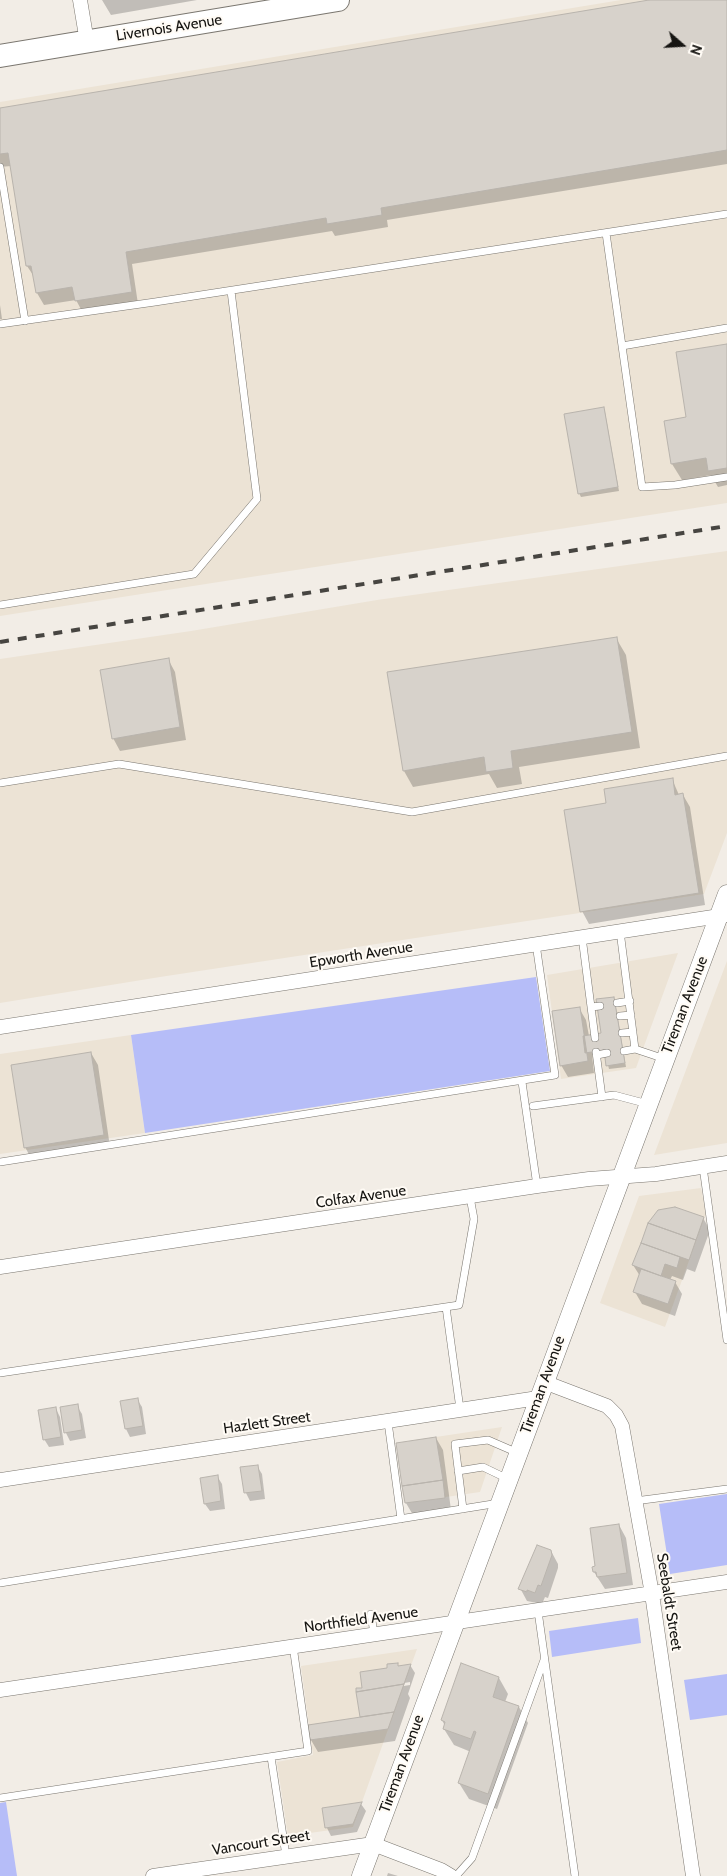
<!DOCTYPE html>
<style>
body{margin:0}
#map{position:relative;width:727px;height:1876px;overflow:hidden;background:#f2ede6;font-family:Cabin,sans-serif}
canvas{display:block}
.north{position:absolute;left:657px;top:20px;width:50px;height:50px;-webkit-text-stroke:4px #fffbf5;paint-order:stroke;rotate:109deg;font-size:14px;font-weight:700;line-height:20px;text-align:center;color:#161512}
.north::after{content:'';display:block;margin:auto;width:18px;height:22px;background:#161512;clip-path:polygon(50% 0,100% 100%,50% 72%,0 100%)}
</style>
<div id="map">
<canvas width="727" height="1876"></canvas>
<div class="north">N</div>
</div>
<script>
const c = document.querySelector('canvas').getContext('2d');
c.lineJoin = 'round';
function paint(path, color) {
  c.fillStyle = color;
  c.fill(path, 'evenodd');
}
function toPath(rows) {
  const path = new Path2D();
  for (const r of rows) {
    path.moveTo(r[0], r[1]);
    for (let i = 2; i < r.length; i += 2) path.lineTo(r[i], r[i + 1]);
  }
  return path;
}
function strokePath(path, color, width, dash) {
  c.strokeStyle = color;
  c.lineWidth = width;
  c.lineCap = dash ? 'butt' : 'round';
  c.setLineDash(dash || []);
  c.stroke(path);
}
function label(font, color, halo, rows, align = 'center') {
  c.font = font + ' Cabin,sans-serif';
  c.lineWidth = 4;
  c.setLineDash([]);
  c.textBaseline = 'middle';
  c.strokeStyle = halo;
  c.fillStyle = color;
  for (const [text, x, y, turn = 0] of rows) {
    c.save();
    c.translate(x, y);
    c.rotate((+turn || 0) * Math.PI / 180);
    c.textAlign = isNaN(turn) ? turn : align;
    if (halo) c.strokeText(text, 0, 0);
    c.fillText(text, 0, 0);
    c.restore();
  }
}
paint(toPath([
 [621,0,727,0,727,503,0,616,0,102],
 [727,551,727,833,704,894,160,977,0,1003,0,659,191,631,377,600],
 [678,953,636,1068,561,1079,547,975],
 [727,961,727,1143,654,1155],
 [131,1035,145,1133,0,1154,0,1054],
 [701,1188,706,1214,665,1327,600,1303,639,1196],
 [502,1427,480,1492,405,1503,396,1443],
 [417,1649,353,1827,288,1836,277,1762,313,1755,301,1666]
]), '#ece3d5');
paint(toPath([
 [536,977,550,1071,145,1133,131,1035],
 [727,1494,727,1565,670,1574,659,1504],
 [638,1618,641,1643,552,1657,549,1631],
 [727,1674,727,1715,690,1720,684,1680],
 [6,1802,17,1876,0,1876,0,1803]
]), '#b6bdf8');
paint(toPath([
 [102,0,197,0,111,15],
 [657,0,727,0,727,164,387,220,388,227,335,236,332,231,132,264,138,304,83,313,76,300,44,305,37,293,35,278,27,266,11,166,0,167,0,109],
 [0,305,2,319,0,319],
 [727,345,727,485,718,487,711,475,682,480,672,464,688,418],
 [603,408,605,412,619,491,581,497,579,493],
 [616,638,626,655,640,748,519,767,522,784,497,788,489,774,413,787,404,771],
 [168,659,175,672,186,740,120,751,113,738],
 [672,779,679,795,683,795,690,807,705,905,589,924,582,911,607,804],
 [613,998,615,1002,626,1067,609,1069,605,1053,592,1055,594,1073,568,1077,561,1065,579,1008,586,1020,589,1036,602,1034],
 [91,1053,98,1065,110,1147,32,1160,25,1147],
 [703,1218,710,1230,695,1272,687,1269,683,1280,672,1276,670,1280,675,1282,682,1294,675,1316,642,1304,635,1292,640,1276,633,1265,649,1224],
 [137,1399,142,1407,146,1434,130,1437,126,1429,121,1402],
 [77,1406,82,1414,86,1438,70,1441,66,1433],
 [56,1409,60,1417,64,1445,49,1447,44,1439],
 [436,1438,443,1450,451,1510,413,1515,406,1503,398,1444],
 [257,1466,262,1474,265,1499,250,1501,246,1493,242,1468],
 [217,1476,222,1484,225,1509,210,1511,205,1504],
 [619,1525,626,1538,633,1585,605,1589,594,1572],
 [551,1551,558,1564,558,1568,548,1598,545,1597,542,1604,527,1601,520,1588],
 [397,1664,399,1667,410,1665,415,1673,408,1694,410,1698,395,1741,318,1752,311,1740,309,1726,362,1718,357,1689,363,1689],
 [410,1682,410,1685,365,1692,365,1690],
 [499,1678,508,1694,505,1702,519,1707,528,1723,497,1809,469,1799,459,1783,471,1752,454,1745,444,1729,445,1726,442,1720],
 [361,1804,366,1811,357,1832,331,1836,327,1828],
 [388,1873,398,1876,387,1876]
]), '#0003');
const building = toPath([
 [649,0,727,0,727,150,381,208,382,215,327,224,326,218,126,252,132,292,75,301,72,287,36,293,31,266,26,266,8,153,0,154,0,108,649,0],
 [727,344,727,468,708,471,706,458,671,464,664,421,686,417,676,352,727,344],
 [604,407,618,487,578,494,564,414,604,407],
 [617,637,632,732,511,751,513,768,486,772,484,757,403,771,387,672,617,637],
 [169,658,180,727,112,739,100,670,169,658],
 [673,778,675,795,683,793,699,893,580,912,564,810,606,803,604,789,673,778],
 [614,997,625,1063,606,1066,604,1050,585,1053,583,1036,601,1033,596,999,614,997],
 [580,1007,588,1061,560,1066,552,1011,580,1007],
 [91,1052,104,1135,24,1148,11,1065,91,1052],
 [675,1207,704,1217,696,1240,648,1223,658,1210,675,1207],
 [648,1223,696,1240,689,1260,641,1243,648,1223],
 [641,1243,680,1257,677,1268,665,1264,661,1276,632,1265,641,1243],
 [641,1269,676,1281,668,1304,633,1292,641,1269],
 [138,1398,143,1426,125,1429,120,1401,138,1398],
 [78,1404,82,1430,64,1433,60,1407,78,1404],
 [56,1407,61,1437,43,1440,38,1410,56,1407],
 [436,1437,443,1480,402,1486,396,1443,436,1437],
 [258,1465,262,1491,244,1493,240,1467,258,1465],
 [218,1475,221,1501,204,1504,200,1478,218,1475],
 [443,1480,445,1498,405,1503,402,1486,443,1480],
 [619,1524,627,1573,597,1577,596,1572,593,1572,592,1567,595,1566,590,1528,619,1524],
 [537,1545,551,1550,552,1555,541,1586,538,1585,535,1593,527,1590,527,1592,518,1589,537,1545],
 [398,1663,398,1666,411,1664,404,1684,356,1692,356,1688,362,1688,360,1672,387,1668,387,1664,398,1663],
 [461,1663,499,1677,493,1697,519,1706,488,1794,458,1783,476,1732,474,1731,471,1739,443,1729,445,1722,441,1720,461,1663],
 [404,1684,394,1712,360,1717,356,1692,404,1684],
 [394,1712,388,1729,310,1740,308,1725,394,1712],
 [362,1802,353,1824,325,1828,322,1808,362,1802]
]);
paint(building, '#d7d2cb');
strokePath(building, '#b9b4ad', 1);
const service = toPath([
 [0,167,25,321],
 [606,233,642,487,675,485,727,477],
 [0,324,155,302,727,214],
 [622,346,727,328],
 [0,605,194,574,257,499,231,291],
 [0,783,119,764,412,812,727,756],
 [620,931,635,1049],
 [582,937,595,1038],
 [617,1003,630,1001],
 [591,1007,600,1006],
 [620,1016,631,1015],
 [622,1033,633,1032],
 [624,1051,635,1049,665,1059],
 [596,1052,602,1097],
 [597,1055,607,1053],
 [522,1082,537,1186],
 [533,1106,614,1095,648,1104],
 [0,1162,555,1075,536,944],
 [703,1167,727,1340],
 [446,1307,460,1409],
 [0,1373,459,1305,474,1219,470,1197],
 [388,1422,401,1519],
 [458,1471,483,1467,508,1479],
 [635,1501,727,1489],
 [463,1509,455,1444,488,1440,518,1453],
 [0,1583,499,1503],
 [538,1611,575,1876],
 [371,1614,374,1634],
 [271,1757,286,1856],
 [0,1798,308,1751,293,1646],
 [456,1876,472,1858,544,1660]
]);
const minor = toPath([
 [80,0,87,42],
 [0,1027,726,915],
 [0,1267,537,1186,589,1179,656,1174,727,1163],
 [544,1382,607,1406,616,1415,622,1426,652,1594,693,1876],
 [0,1480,538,1398],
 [0,1690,727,1582],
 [153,1876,373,1844,441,1870,451,1876]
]);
const tertiary = toPath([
 [361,1876,727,894]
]);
const primary = toPath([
 [0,56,338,0]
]);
strokePath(service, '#7a766f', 8);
strokePath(minor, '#7a766f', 15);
strokePath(tertiary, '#7a766f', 19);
strokePath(primary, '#7a766f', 24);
strokePath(service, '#fff', 7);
strokePath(minor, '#fff', 14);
strokePath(tertiary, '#fff', 18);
strokePath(primary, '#fff', 22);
strokePath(toPath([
 [0,642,727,526]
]), '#474541', 4, [9, 9]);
label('15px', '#161512', '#fffbf5', [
 ["Livernois Avenue",169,28,-9],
 ["Epworth Avenue",361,955,-9],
 ["Tireman Avenue",685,1005,-69],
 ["Colfax Avenue",361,1197,-8],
 ["Tireman Avenue",543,1385,-70],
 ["Hazlett Street",267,1423,-8],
 ["Seebaldt Street",669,1602,81],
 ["Northfield Avenue",361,1620,-8],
 ["Tireman Avenue",402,1764,-70],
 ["Vancourt Street",261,1843,-9]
]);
</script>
